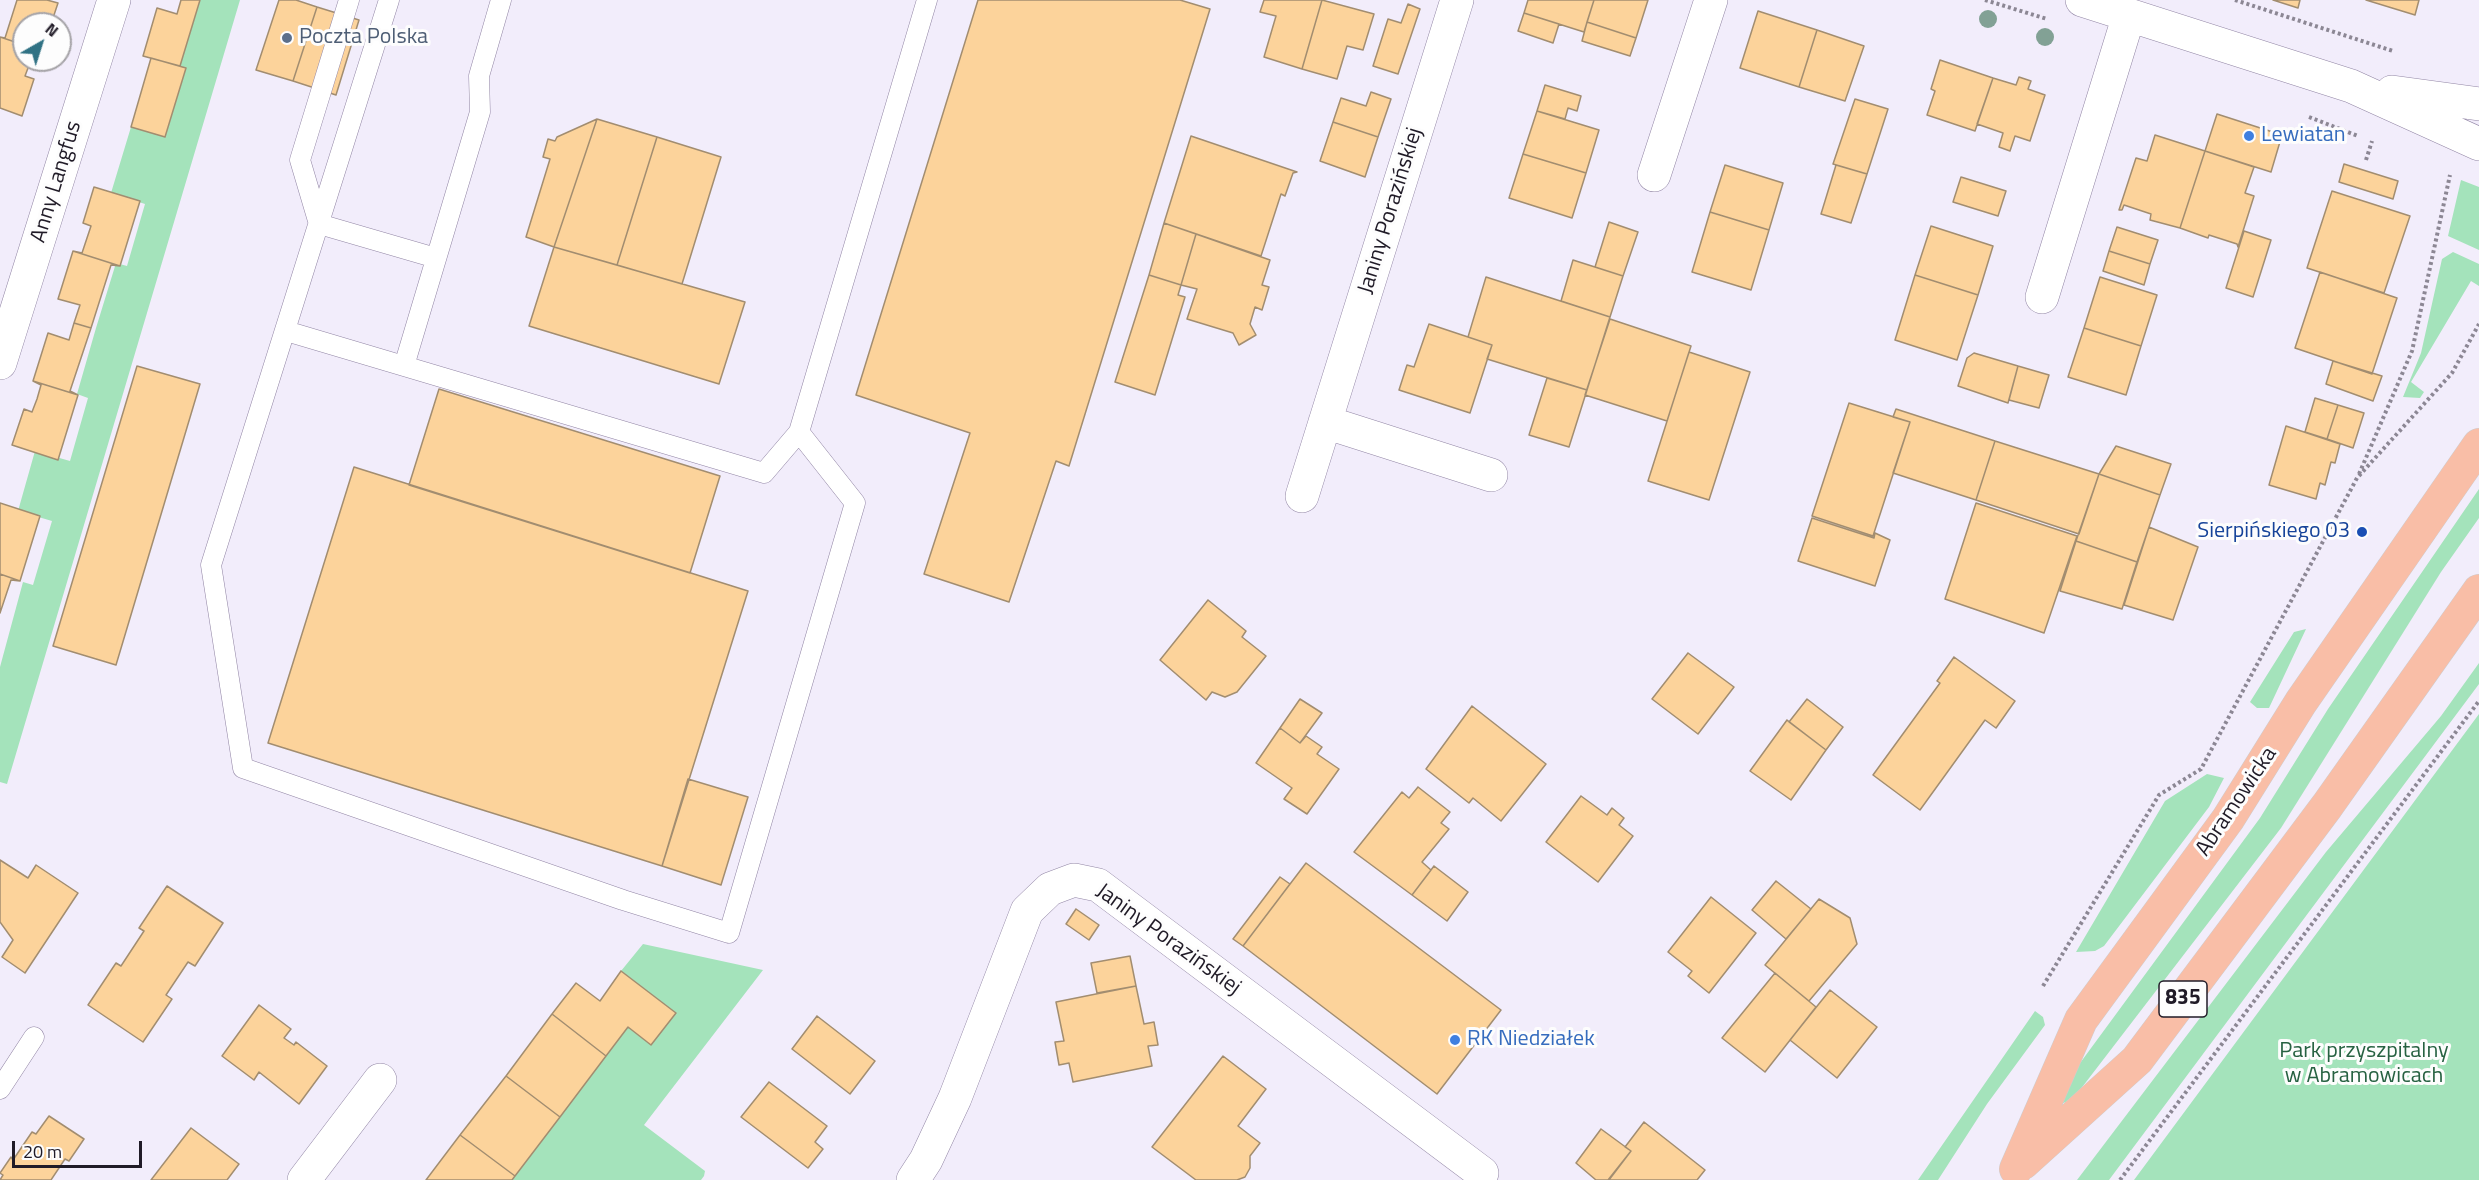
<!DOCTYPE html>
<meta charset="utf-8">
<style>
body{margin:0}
#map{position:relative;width:2479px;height:1180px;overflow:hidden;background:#f2edfb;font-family:"Titillium Web",sans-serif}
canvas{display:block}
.north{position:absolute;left:12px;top:12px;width:60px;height:60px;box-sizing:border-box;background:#fdfdfd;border:2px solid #a5a3a7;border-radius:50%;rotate:39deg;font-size:16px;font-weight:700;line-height:24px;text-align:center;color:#201b27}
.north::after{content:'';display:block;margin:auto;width:21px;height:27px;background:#307284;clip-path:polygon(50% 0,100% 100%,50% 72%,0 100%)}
.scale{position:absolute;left:12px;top:1141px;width:130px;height:27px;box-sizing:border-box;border:3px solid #201b27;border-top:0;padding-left:8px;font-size:18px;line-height:21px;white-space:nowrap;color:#201b27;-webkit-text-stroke:4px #fdfdfd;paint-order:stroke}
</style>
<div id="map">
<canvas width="2479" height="1180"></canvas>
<div class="north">N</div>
<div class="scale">20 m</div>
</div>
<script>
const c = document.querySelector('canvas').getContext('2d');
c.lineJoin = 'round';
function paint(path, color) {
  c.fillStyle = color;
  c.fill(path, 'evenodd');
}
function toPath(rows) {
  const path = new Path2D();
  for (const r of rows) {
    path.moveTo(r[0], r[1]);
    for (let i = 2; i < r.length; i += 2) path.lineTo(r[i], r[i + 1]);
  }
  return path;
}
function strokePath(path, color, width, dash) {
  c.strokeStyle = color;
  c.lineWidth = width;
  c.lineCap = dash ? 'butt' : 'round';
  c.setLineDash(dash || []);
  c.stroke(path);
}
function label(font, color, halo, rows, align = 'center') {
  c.font = font + ' "Titillium Web",sans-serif';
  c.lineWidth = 6;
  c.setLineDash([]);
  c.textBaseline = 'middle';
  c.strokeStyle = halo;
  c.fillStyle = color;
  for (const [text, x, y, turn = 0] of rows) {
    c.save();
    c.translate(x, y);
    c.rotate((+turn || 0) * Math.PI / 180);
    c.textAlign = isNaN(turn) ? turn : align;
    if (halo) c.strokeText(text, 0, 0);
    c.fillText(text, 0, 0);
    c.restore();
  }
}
paint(toPath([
 [200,0,240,0,7,784,0,782,0,667,23,582,33,585,52,521,18,511,35,451,70,461,88,398,77,394,96,328,116,263,127,266,145,204,111,193,131,127,165,137,186,68,180,66],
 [2461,180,2479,187,2479,250,2448,236],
 [2453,252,2479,264,2479,286,2471,281,2411,382,2424,392,2420,398,2403,397,2421,353,2442,259],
 [2479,489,2479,518,2441,572,2281,828,2073,1099,2061,1104,2061,1089,2260,818,2328,709],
 [2306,629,2269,708,2257,708,2250,702,2294,632],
 [2479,663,2479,684,2109,1180,2077,1180,2326,852,2441,716],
 [2479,714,2479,1180,2134,1180],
 [2207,774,2224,778,2209,807,2104,946,2095,951,2076,952,2165,801],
 [643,944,763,970,644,1125,705,1171,704,1176,701,1180,512,1180,628,1027,651,1045,676,1013,621,971],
 [2035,1011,2043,1017,2045,1025,1987,1104,1938,1180,1918,1180]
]), '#a4e3bb');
const building = toPath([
 [17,0,47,0,58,3,51,24,24,24,24,45,0,37,5,38,17,0],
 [181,0,200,0,180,66,143,56,157,8,177,14,181,0],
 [279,0,296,0,317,7,293,81,256,70,279,0],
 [978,0,1180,0,1210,9,1069,466,1056,461,1009,602,924,574,970,433,856,395,978,0],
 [1264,0,1322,0,1302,69,1264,57,1276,16,1260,12,1264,0],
 [1322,0,1374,14,1363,50,1347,46,1337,79,1302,69,1322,0],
 [1528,0,1594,0,1584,32,1524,13,1528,0],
 [1594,0,1648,0,1636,38,1587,22,1594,0],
 [2273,0,2300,0,2298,8,2273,0],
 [2366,0,2419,0,2415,15,2366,0],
 [1408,4,1420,9,1398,74,1373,66,1388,19,1401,23,1408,4],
 [317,7,359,20,336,95,293,81,317,7],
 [1758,11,1817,30,1799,87,1740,68,1758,11],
 [1524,13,1559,24,1553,43,1518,31,1524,13],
 [1587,22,1636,38,1630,56,1582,41,1587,22],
 [1817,30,1864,46,1845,101,1799,87,1817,30],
 [0,37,24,45,24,60,31,60,25,76,34,79,22,116,0,108,0,37],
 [151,58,186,68,165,137,131,127,151,58],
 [1940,60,1993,78,1975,131,1927,115,1935,91,1931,89,1940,60],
 [2019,77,2031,81,2028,89,2045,95,2030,141,2015,136,2010,151,1999,147,2003,133,1977,124,1993,78,2016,85,2019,77],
 [1545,85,1581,96,1577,111,1568,108,1565,119,1537,111,1545,85],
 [1371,92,1391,99,1378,137,1333,122,1341,98,1366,106,1371,92],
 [1855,99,1888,109,1867,174,1833,164,1855,99],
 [1537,111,1599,130,1586,173,1523,154,1537,111],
 [2217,114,2282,135,2271,172,2205,151,2217,114],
 [597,119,657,137,617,265,554,247,597,119],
 [597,119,554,247,526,237,550,159,543,157,548,139,555,141,557,137,597,119],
 [1333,122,1378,137,1365,177,1320,161,1333,122],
 [2155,135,2205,151,2180,228,2150,220,2151,214,2124,205,2122,210,2119,210,2136,158,2147,161,2155,135],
 [1191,136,1297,172,1293,173,1285,196,1281,194,1261,256,1164,223,1191,136],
 [657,137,721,157,682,284,617,265,657,137],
 [2205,151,2254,167,2245,193,2254,196,2238,247,2237,244,2209,235,2208,238,2180,228,2205,151],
 [1523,154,1586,173,1572,218,1509,198,1523,154],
 [2344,164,2398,181,2393,199,2339,182,2344,164],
 [1725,165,1783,183,1769,230,1710,212,1725,165],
 [1836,165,1867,174,1851,223,1821,214,1836,165],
 [1961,177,2006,191,1998,216,1953,202,1961,177],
 [94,187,140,201,120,266,73,251,82,253,91,226,83,223,94,187],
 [2332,191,2410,216,2384,293,2307,268,2332,191],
 [1710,212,1769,230,1751,290,1692,272,1710,212],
 [1609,222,1638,232,1623,276,1595,267,1609,222],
 [1164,223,1196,234,1181,285,1149,275,1164,223],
 [1931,226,1993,246,1978,295,1915,275,1931,226],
 [2117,227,2158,240,2150,264,2109,251,2117,227],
 [2244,231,2271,240,2253,297,2226,288,2244,231],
 [1196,234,1270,260,1262,285,1269,287,1262,310,1255,307,1250,324,1256,335,1239,345,1233,333,1187,319,1197,289,1181,285,1196,234],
 [554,247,745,302,719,384,529,326,554,247],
 [73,251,120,266,111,265,91,328,74,323,80,305,58,299,73,251],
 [2109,251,2150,264,2144,285,2103,271,2109,251],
 [1573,260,1623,276,1610,317,1561,301,1573,260],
 [2320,272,2397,298,2372,374,2295,348,2320,272],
 [1149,275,1181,285,1178,295,1185,297,1155,395,1115,382,1149,275],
 [1915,275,1978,295,1957,360,1895,340,1915,275],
 [1486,277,1610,317,1587,390,1487,359,1492,345,1468,337,1486,277],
 [2100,277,2157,295,2141,346,2084,328,2100,277],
 [1610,319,1691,346,1667,421,1585,395,1610,319],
 [74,323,91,328,70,391,78,395,33,381,48,333,69,340,74,323],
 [1429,324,1492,345,1470,413,1399,390,1407,365,1414,367,1429,324],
 [2084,328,2141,346,2126,395,2068,377,2084,328],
 [1689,352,1750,372,1709,500,1648,481,1689,352],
 [1974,353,2018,366,2008,403,1958,386,1967,358,1974,353],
 [2333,361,2382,376,2373,401,2326,384,2333,361],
 [137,366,200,384,116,665,53,646,137,366],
 [2018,366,2049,375,2039,408,2009,400,2018,366],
 [1547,378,1587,390,1569,447,1529,435,1547,378],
 [33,381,78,395,58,460,12,445,24,409,32,412,37,399,41,385,33,381],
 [439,389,720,476,690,573,409,485,439,389],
 [2315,398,2338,405,2327,439,2305,432,2315,398],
 [1849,403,1910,422,1873,536,1812,516,1849,403],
 [2338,405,2364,413,2353,448,2327,439,2338,405],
 [1896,409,1995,441,1976,500,1893,473,1910,422,1893,417,1896,409],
 [2286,426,2340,444,2335,463,2331,462,2325,485,2320,483,2316,499,2269,485,2286,426],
 [1995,441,2099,474,2079,534,1976,500,1995,441],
 [2116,446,2171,464,2160,495,2099,474,2116,446],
 [354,467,748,591,662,866,268,743,354,467],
 [2099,474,2160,495,2137,562,2076,541,2099,474],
 [0,503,40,516,20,581,0,574,0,503],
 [1976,503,2077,536,2044,633,1945,599,1976,503],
 [1812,518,1874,538,1875,533,1890,540,1875,586,1798,561,1812,518],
 [2149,527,2198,547,2173,620,2124,605,2149,527],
 [2076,541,2137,562,2122,609,2060,591,2076,541],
 [0,574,20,581,11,580,0,613,0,574],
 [1208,600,1246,631,1242,637,1266,656,1237,692,1225,697,1212,692,1206,700,1160,660,1208,600],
 [1688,653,1734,687,1698,734,1652,699,1688,653],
 [1954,657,2015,701,1996,728,1985,720,1920,810,1873,775,1940,683,1937,681,1954,657],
 [1300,699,1322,713,1300,743,1280,728,1300,699],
 [1807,699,1843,727,1826,750,1789,722,1807,699],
 [1472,706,1546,764,1501,821,1473,798,1469,803,1426,769,1472,706],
 [1787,720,1826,750,1791,800,1750,771,1787,720],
 [1280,728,1300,743,1306,736,1322,747,1317,754,1339,769,1307,814,1284,799,1292,788,1256,763,1280,728],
 [688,779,748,797,721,885,662,866,688,779],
 [1418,787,1450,812,1441,823,1449,829,1422,862,1431,870,1412,895,1354,852,1402,792,1409,798,1418,787],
 [1581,796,1607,815,1612,808,1624,818,1619,825,1633,836,1598,882,1546,842,1581,796],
 [0,860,28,878,36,865,78,893,25,973,2,957,13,940,0,922,0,860],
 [1306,863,1501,1010,1437,1094,1243,946,1306,863],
 [1434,866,1468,892,1447,921,1412,895,1434,866],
 [1280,877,1290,884,1243,946,1233,939,1280,877],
 [1776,881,1811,909,1786,939,1752,910,1776,881],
 [167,886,223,923,195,966,188,962,166,995,172,999,143,1042,88,1005,116,963,121,966,144,931,139,928,167,886],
 [1711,897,1756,933,1709,993,1688,976,1692,971,1668,952,1711,897],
 [1819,899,1850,918,1857,944,1809,1001,1765,965,1819,899],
 [1076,909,1099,925,1089,940,1066,924,1076,909],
 [1130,956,1136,986,1097,993,1091,963,1130,956],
 [621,971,676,1013,651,1045,628,1027,606,1056,552,1014,576,983,600,1001,621,971],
 [1775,973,1816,1007,1765,1072,1722,1038,1775,973],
 [1136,986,1144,1024,1154,1022,1158,1045,1148,1046,1152,1066,1073,1082,1069,1063,1059,1065,1055,1042,1064,1041,1056,1002,1136,986],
 [1830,990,1877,1027,1837,1078,1790,1040,1830,990],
 [259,1005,291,1029,284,1038,294,1045,296,1042,327,1066,299,1104,259,1072,254,1080,222,1056,259,1005],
 [552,1014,606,1056,560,1117,506,1076,552,1014],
 [817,1016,875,1061,850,1094,792,1049,817,1016],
 [1223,1056,1266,1089,1238,1126,1260,1143,1250,1156,1250,1168,1245,1177,1237,1180,1196,1180,1152,1147,1223,1056],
 [506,1076,560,1117,515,1176,460,1135,506,1076],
 [769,1082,827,1126,815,1142,823,1149,808,1168,741,1117,769,1082],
 [49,1116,84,1139,69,1161,65,1159,51,1180,0,1180,3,1175,0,1173,11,1157,13,1160,32,1132,36,1134,49,1116],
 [1644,1122,1705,1170,1697,1180,1609,1180,1631,1151,1625,1147,1644,1122],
 [191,1128,239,1164,227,1180,151,1180,191,1128],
 [1601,1129,1631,1151,1608,1180,1596,1180,1576,1163,1601,1129],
 [460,1135,515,1176,512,1180,426,1180,460,1135]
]);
paint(building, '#fcd39b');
strokePath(building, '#a28d70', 1.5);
const lane = toPath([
 [349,0,300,160,319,224,436,258],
 [389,0,211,565,243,768,623,900,729,933,855,503,799,432,927,0],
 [286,331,764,473,799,432],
 [404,366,480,112,479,76,501,0],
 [0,1089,34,1037]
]);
const street = toPath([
 [2082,0,2351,86,2479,144],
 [2392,92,2479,104],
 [1654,175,1711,0],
 [2042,297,2129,15],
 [0,363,114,0],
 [1325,422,1491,475],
 [1302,496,1457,0],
 [304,1180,380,1080],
 [913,1180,926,1160,955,1098,1027,911,1050,889,1074,880,1098,885,1482,1173]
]);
const primary = toPath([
 [2023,1163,2137,1060,2327,806,2479,591],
 [2016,1169,2081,1020,2228,819,2301,702,2479,445]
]);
strokePath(lane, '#9286a5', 21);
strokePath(street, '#9286a5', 34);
strokePath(primary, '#cecdcf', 34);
strokePath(toPath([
 [1985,0,2047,19],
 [2235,0,2393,51],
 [2309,117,2358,136],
 [2366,160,2372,141],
 [2359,474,2412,351,2450,175],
 [2043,986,2159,795,2201,769,2357,478,2452,373,2479,324],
 [2120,1180,2479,701]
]), '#8c8794', 4, [3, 3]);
strokePath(lane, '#fff', 20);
strokePath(street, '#fff', 33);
strokePath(primary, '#f9bea7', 33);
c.fillStyle = '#82a195';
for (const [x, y] of [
 [1988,19],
 [2045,37]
]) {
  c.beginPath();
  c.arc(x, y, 9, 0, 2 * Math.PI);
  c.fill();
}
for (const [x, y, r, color] of [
 [287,38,6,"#5c6f8a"],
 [2249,136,6,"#3f7fe0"],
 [2362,532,6,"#1a4fb4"],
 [1455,1040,6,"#3f7fe0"]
]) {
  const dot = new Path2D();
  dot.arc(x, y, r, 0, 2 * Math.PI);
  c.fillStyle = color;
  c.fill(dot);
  strokePath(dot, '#fdfdfd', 2);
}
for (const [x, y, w] of [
 [2183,999,48]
]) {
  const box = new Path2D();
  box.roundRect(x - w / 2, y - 18, w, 36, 4.5);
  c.fillStyle = '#fdfdfd';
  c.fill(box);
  strokePath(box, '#201b27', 1.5);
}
label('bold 21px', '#201b27', null, [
 ["835",2183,999]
]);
label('22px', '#4e5e75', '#fdfdfd', [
 ["Poczta Polska",299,38]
], 'left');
label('22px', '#366cbe', '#fdfdfd', [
 ["Lewiatan",2261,136],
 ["RK Niedziałek",1467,1040]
], 'left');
label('22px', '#201b27', '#fdfdfd', [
 ["Anny Langfus",57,182,-73],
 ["Janiny Porazińskiej",1391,211,-73],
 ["Abramowicka",2237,802,-56],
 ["Janiny Porazińskiej",1168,940,36]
]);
label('22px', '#164399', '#fdfdfd', [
 ["Sierpińskiego 03",2350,532]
], 'right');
label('22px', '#276242', '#fdfdfd', [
 ["Park przyszpitalny",2364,1052],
 ["w Abramowicach",2364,1077]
]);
</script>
